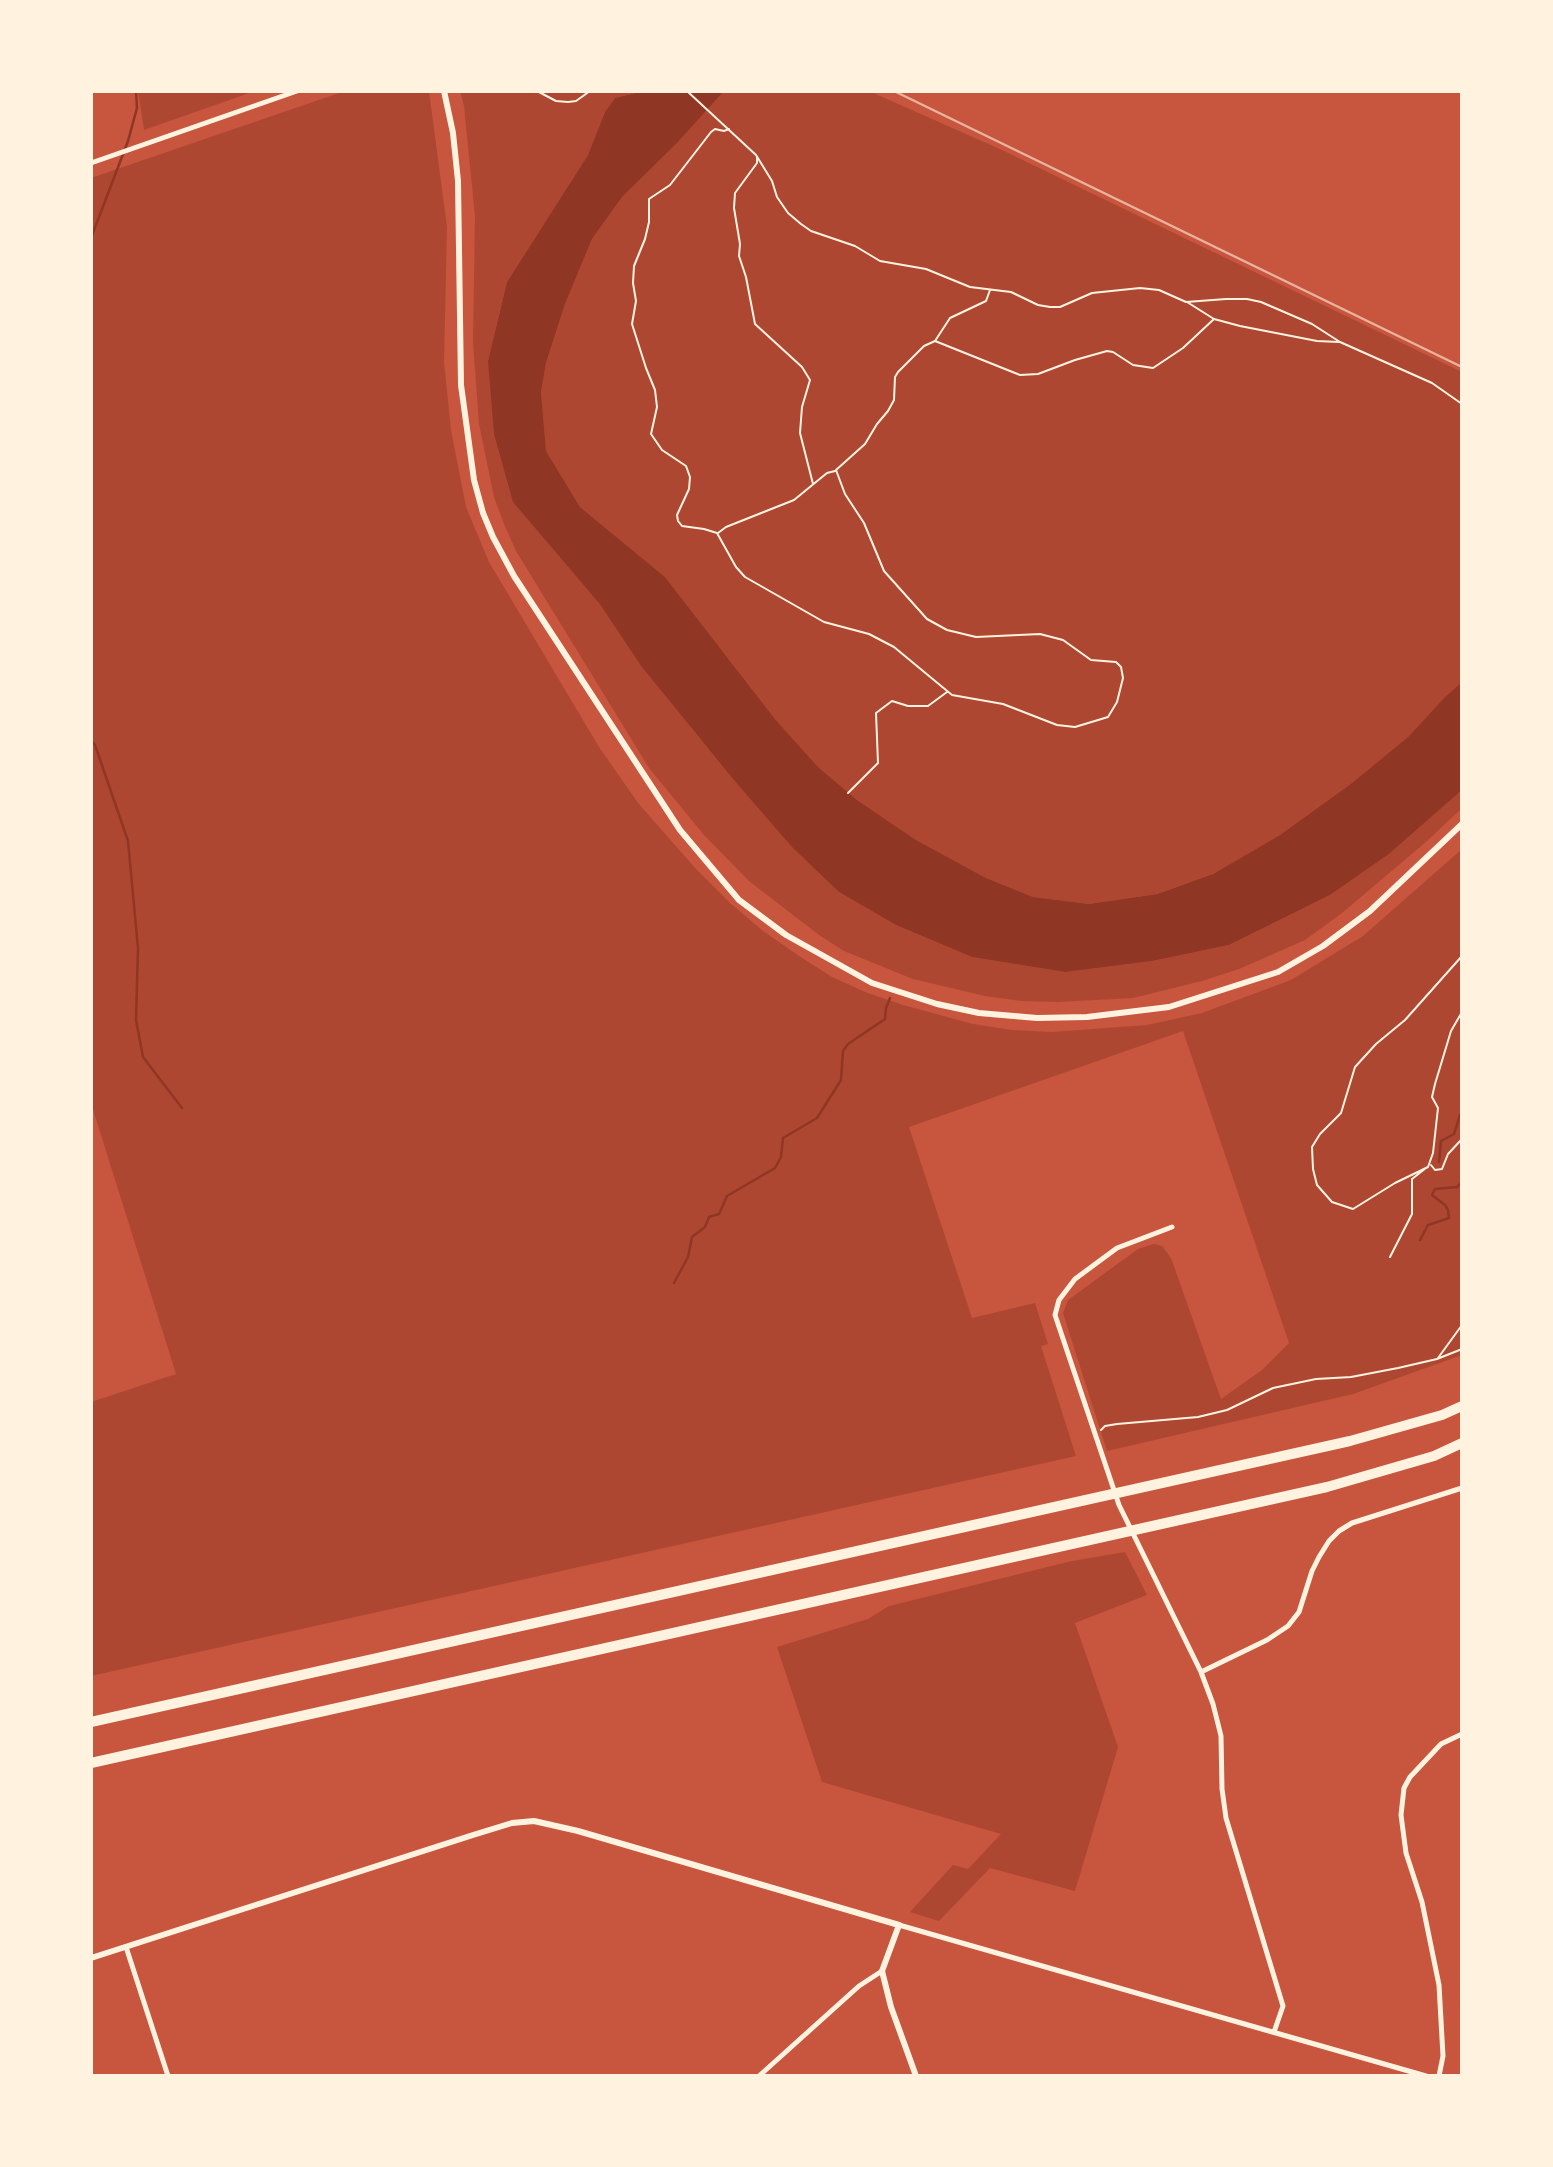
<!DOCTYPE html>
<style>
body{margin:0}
#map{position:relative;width:1553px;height:2167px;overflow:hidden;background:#c8553d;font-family:Signika,sans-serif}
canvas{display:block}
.frame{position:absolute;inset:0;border:93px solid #fff3e0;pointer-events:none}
</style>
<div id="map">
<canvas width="1553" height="2167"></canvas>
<div class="frame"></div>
</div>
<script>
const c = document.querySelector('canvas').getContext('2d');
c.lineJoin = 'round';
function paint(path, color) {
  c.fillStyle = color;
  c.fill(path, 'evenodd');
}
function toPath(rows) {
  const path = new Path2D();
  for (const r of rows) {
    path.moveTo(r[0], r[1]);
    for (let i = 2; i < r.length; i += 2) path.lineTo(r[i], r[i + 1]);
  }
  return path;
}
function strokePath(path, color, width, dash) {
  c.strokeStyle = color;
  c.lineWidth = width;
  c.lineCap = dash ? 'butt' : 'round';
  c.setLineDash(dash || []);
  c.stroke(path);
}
paint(toPath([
 [138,91,255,91,144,130],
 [345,91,429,91,447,227,444,362,451,430,466,507,489,562,599,747,638,803,696,869,730,903,763,931,799,956,832,977,865,992,903,1005,973,1024,1012,1030,1052,1032,1147,1025,1202,1013,1291,980,1363,936,1462,849,1462,1355,1353,1394,1107,1451,1063,1313,1068,1300,1138,1249,1154,1244,1162,1246,1171,1258,1221,1399,1262,1370,1289,1343,1183,1031,909,1127,972,1318,1035,1303,1048,1344,1041,1346,1076,1456,91,1676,91,1402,176,1374,91,1103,91,178],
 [460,91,644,91,615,98,605,112,588,155,507,282,488,361,599,603,641,666,733,779,839,892,896,925,972,957,1065,972,1152,961,1229,945,1330,895,1389,854,1462,790,1462,808,1427,841,1342,913,1305,940,1239,969,1202,981,1133,998,1058,1002,1021,1001,985,996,913,979,844,951,819,935,749,881,704,835,649,768,516,551,504,524,494,497,479,424,473,342,475,216,464,106],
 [724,91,869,91,1002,150,1462,372,1462,682,1445,697,1408,737,1352,783,1280,835,1213,874,1156,894,1089,904,1033,897,986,878,916,840,857,800,818,767,775,719,665,577,580,507,546,451,541,392,546,363,565,304,592,239,622,197,678,142],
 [1125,1552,1147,1595,1075,1623,1118,1747,1075,1891,990,1868,939,1921,910,1912,953,1865,968,1869,1001,1834,822,1782,777,1647,868,1619,889,1606,1072,1561]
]), '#ae4732');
paint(toPath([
 [644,91,724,91,678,142,622,197,592,239,565,304,546,363,541,392,546,451,580,507,665,577,775,719,818,767,857,800,916,840,986,878,1033,897,1089,904,1157,894,1213,874,1280,835,1352,783,1408,737,1445,697,1462,682,1462,790,1389,854,1330,895,1229,945,1152,961,1065,972,972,957,896,925,839,892,792,847,733,779,641,666,599,603,513,502,494,434,488,361,507,282,588,155,605,112,615,98]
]), '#8f3625');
strokePath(toPath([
 [91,238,128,141,137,108,136,91],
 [91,740,95,745,128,841,138,948,136,1020,143,1057,182,1108],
 [1439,1162,1441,1141,1454,1134,1460,1115,1462,1114],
 [1420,1240,1428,1225,1449,1218,1448,1210,1445,1205,1432,1195,1435,1189,1457,1187,1462,1182],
 [674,1283,688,1257,692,1237,705,1227,709,1217,719,1214,727,1196,775,1168,781,1157,783,1138,817,1118,841,1080,843,1051,848,1044,885,1019,886,1008,890,998]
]), '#8f3625', 2.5);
strokePath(toPath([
 [537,91,556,101,568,102,576,101,590,91],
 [687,91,756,155,772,181,777,197,788,213,801,224,811,231,855,246,880,261,926,269,970,287,1011,292,1038,305,1050,307,1060,307,1092,293,1140,288,1159,290,1186,302,1226,299,1247,299,1261,302,1312,324,1340,342,1432,383,1462,404],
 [729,129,724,131,715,129,711,132,670,185,649,199,649,222,645,239,634,266,633,283,636,301,632,324,646,368,655,390,657,407,651,434,662,450,686,466,690,477,689,489,677,515,678,521,682,526,704,529,717,533,736,567,745,577,824,622,869,634,894,647,952,695,1003,704,1057,725,1075,727,1108,717,1117,702,1123,678,1121,667,1116,662,1091,660,1063,640,1040,634,976,637,947,630,927,619,884,571,864,523,845,494,836,470,865,444,877,424,888,411,894,400,895,377,898,372,924,346,935,341,1020,375,1038,374,1075,360,1107,351,1113,352,1133,365,1153,368,1183,348,1214,319],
 [757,157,757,163,735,193,734,208,740,244,739,256,746,277,755,324,802,367,810,380,802,407,800,433,813,484],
 [1187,302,1214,319,1240,326,1317,341,1339,342],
 [935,341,950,318,986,301,990,290],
 [718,533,726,527,794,500,827,473,835,471],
 [848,793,878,763,876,713,892,701,908,706,928,706,947,692],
 [1462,956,1405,1020,1376,1044,1355,1067,1341,1113,1320,1134,1312,1147,1313,1169,1317,1185,1332,1202,1353,1209,1395,1183,1428,1167,1433,1153,1438,1108,1432,1097,1435,1084,1451,1031,1462,1012],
 [1431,1165,1435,1170,1442,1169,1448,1154,1462,1139],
 [1390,1257,1412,1214,1412,1179,1426,1168],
 [1438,1358,1462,1325],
 [1101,1430,1105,1426,1117,1424,1198,1417,1227,1410,1273,1388,1316,1379,1351,1377,1398,1368,1437,1359,1462,1349]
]), '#fff3e0', 2);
strokePath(toPath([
 [91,163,297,91],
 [1172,1227,1117,1248,1075,1279,1059,1300,1055,1315,1119,1505,1201,1672,1213,1704,1221,1736,1222,1789,1226,1818,1283,2006,1274,2032],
 [1201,1672,1267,1640,1288,1626,1299,1612,1312,1571,1319,1557,1329,1541,1339,1531,1352,1523,1462,1488],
 [899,1925,1426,2076],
 [126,1947,168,2076],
 [759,2076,859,1986,882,1971],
 [1439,2076,1443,2056,1439,1985,1422,1902,1406,1853,1401,1815,1404,1788,1410,1777,1441,1744,1462,1734]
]), '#fff3e0', 5);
strokePath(toPath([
 [444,91,453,133,458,181,461,385,474,480,483,513,493,537,514,576,680,830,739,900,786,935,872,983,937,1004,979,1013,1037,1018,1087,1017,1169,1007,1278,972,1323,946,1370,911,1462,824],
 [91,1958,473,1835,512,1823,534,1821,578,1831,899,1925,882,1971,891,2007,916,2076]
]), '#fff3e0', 6);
strokePath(toPath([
 [91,1722,1350,1441,1442,1415,1462,1406],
 [91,1763,1327,1487,1434,1456,1462,1443]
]), '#fff3e0', 10);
strokePath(toPath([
 [894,91,1462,367]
]), '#e9b49f', 2.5);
</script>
